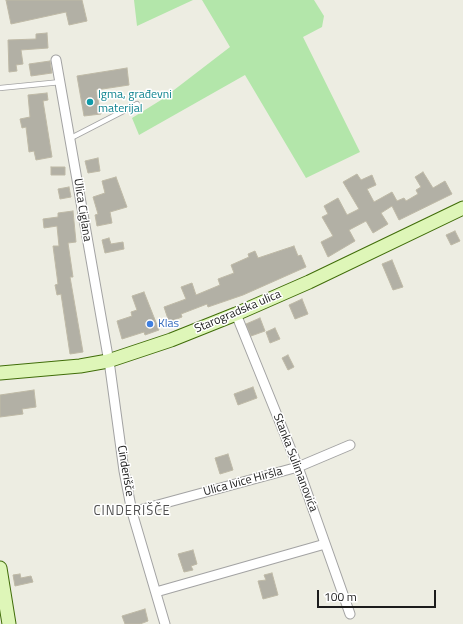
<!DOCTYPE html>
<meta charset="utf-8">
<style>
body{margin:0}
#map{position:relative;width:463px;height:624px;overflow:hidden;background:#edede2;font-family:"Titillium Web",sans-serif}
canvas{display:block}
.scale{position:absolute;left:317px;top:590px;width:119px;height:18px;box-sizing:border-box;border:2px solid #1c1c1c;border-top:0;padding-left:5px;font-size:12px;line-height:14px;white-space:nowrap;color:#1c1c1c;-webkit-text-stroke:3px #fff;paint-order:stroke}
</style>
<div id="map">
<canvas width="463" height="624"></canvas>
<div class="scale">100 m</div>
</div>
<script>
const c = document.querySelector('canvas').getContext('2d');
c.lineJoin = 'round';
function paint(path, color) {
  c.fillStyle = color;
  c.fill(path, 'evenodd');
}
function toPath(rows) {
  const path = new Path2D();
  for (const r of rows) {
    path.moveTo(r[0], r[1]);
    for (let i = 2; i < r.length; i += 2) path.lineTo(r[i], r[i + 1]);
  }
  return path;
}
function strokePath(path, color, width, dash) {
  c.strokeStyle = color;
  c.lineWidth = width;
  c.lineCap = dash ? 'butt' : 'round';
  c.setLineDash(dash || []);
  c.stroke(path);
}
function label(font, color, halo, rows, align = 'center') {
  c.font = font + ' "Titillium Web",sans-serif';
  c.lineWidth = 3;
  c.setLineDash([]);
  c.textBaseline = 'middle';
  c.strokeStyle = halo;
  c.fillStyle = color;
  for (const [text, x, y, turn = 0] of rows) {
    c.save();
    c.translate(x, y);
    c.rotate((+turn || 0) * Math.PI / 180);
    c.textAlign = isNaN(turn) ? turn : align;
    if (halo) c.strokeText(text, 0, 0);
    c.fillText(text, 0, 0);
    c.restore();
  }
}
paint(toPath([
 [134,0,193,0,137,26],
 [202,0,314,0,324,16,322,27,303,37,360,152,306,178,245,75,139,135,132,118,161,100,230,47]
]), '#b3e6aa');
const building = toPath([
 [6,0,82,0,87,21,69,25,66,12,11,24,6,0],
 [47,33,48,48,21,50,23,64,16,65,17,71,9,72,8,40,36,39,36,34,47,33],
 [50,61,52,73,31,76,29,64,50,61],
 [127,68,129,85,96,90,101,114,84,116,77,76,127,68],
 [47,93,48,100,43,101,52,157,36,160,34,151,29,152,26,127,22,128,20,119,30,117,28,95,47,93],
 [98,158,100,171,88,173,85,161,98,158],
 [51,167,65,167,65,175,51,175,51,167],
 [423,172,433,188,445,181,452,194,399,220,392,206,381,213,388,224,373,233,366,221,349,230,355,241,328,257,321,242,333,236,322,217,328,214,324,206,338,198,347,215,359,209,343,182,357,174,361,180,372,175,376,185,367,189,374,202,392,192,397,201,404,198,406,201,418,194,416,190,421,187,415,177,423,172],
 [116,177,127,207,110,212,112,223,97,226,95,215,98,214,93,197,105,193,102,181,116,177],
 [69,187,71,197,60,199,58,189,69,187],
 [73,211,76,242,68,243,73,277,70,277,83,352,70,354,61,294,57,295,55,285,58,284,53,246,59,246,57,226,44,228,43,219,58,217,58,213,73,211],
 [455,231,460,241,451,245,446,235,455,231],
 [109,238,111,244,123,242,124,249,105,253,102,240,109,238],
 [294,246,298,256,301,255,306,267,243,295,208,307,207,304,181,314,182,317,169,322,164,307,186,299,181,287,192,283,196,295,220,285,218,279,234,273,231,265,249,257,248,254,255,251,258,258,294,246],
 [392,260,403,287,393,290,382,264,392,260],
 [144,292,159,330,145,335,144,332,122,339,117,321,132,316,131,312,137,310,132,296,144,292],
 [302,299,308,314,295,319,289,305,302,299],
 [260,318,265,331,251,336,246,324,260,318],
 [275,328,280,339,270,343,266,332,275,328],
 [288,355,294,367,288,370,282,358,288,355],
 [253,387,257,398,238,405,234,394,253,387],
 [34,390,36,407,22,409,23,414,0,417,0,395,34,390],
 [228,454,233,470,220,474,215,458,228,454],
 [193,550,197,564,191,566,193,570,184,572,178,554,193,550],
 [272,573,278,595,263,599,258,581,266,580,264,575,272,573],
 [20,574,21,578,31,576,33,582,15,586,13,575,20,574],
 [145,609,148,621,140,624,125,624,122,616,145,609]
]);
paint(building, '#b2b0a5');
strokePath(building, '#beb9a6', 1);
const lane = toPath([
 [0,88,61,82],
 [71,138,137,104]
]);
const street = toPath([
 [56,60,110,368,124,471,132,512,165,624],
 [236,314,298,467,350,614],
 [132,512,298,467,350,445],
 [156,592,325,544]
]);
const secondary = toPath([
 [0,373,80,366,108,361,171,340,236,314,309,282,463,208],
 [0,568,9,624]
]);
strokePath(lane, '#a3a3a3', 6);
strokePath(street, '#a3a3a3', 11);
strokePath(secondary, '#406d09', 15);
strokePath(lane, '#fff', 4.5);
strokePath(street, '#fff', 9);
strokePath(secondary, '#def6b8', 13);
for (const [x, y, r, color] of [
 [90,102,4,"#0f9aa8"],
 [150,324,4,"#3f7fe0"]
]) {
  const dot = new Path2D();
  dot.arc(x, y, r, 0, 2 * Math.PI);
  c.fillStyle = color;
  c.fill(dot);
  strokePath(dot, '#fff', 1.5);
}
label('12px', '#0d838f', '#fff', [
 ["Igma, građevni",98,95],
 ["materijal",98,109]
], 'left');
label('12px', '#1c1c1c', '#fff', [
 ["Ulica Ciglana",82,210,81],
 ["Starogradska ulica",238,312,-23],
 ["Stanka Sulimanovića",295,463,69],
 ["Cinderišče",125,471,80],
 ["Ulica Ivice Hiršla",243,482,-15]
]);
label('12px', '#366cbe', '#fff', [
 ["Klas",158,324]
], 'left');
c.letterSpacing = '1px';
label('13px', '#4f4f4f', '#fff', [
 ["CINDERIŠČE",132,512]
]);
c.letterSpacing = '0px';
</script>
